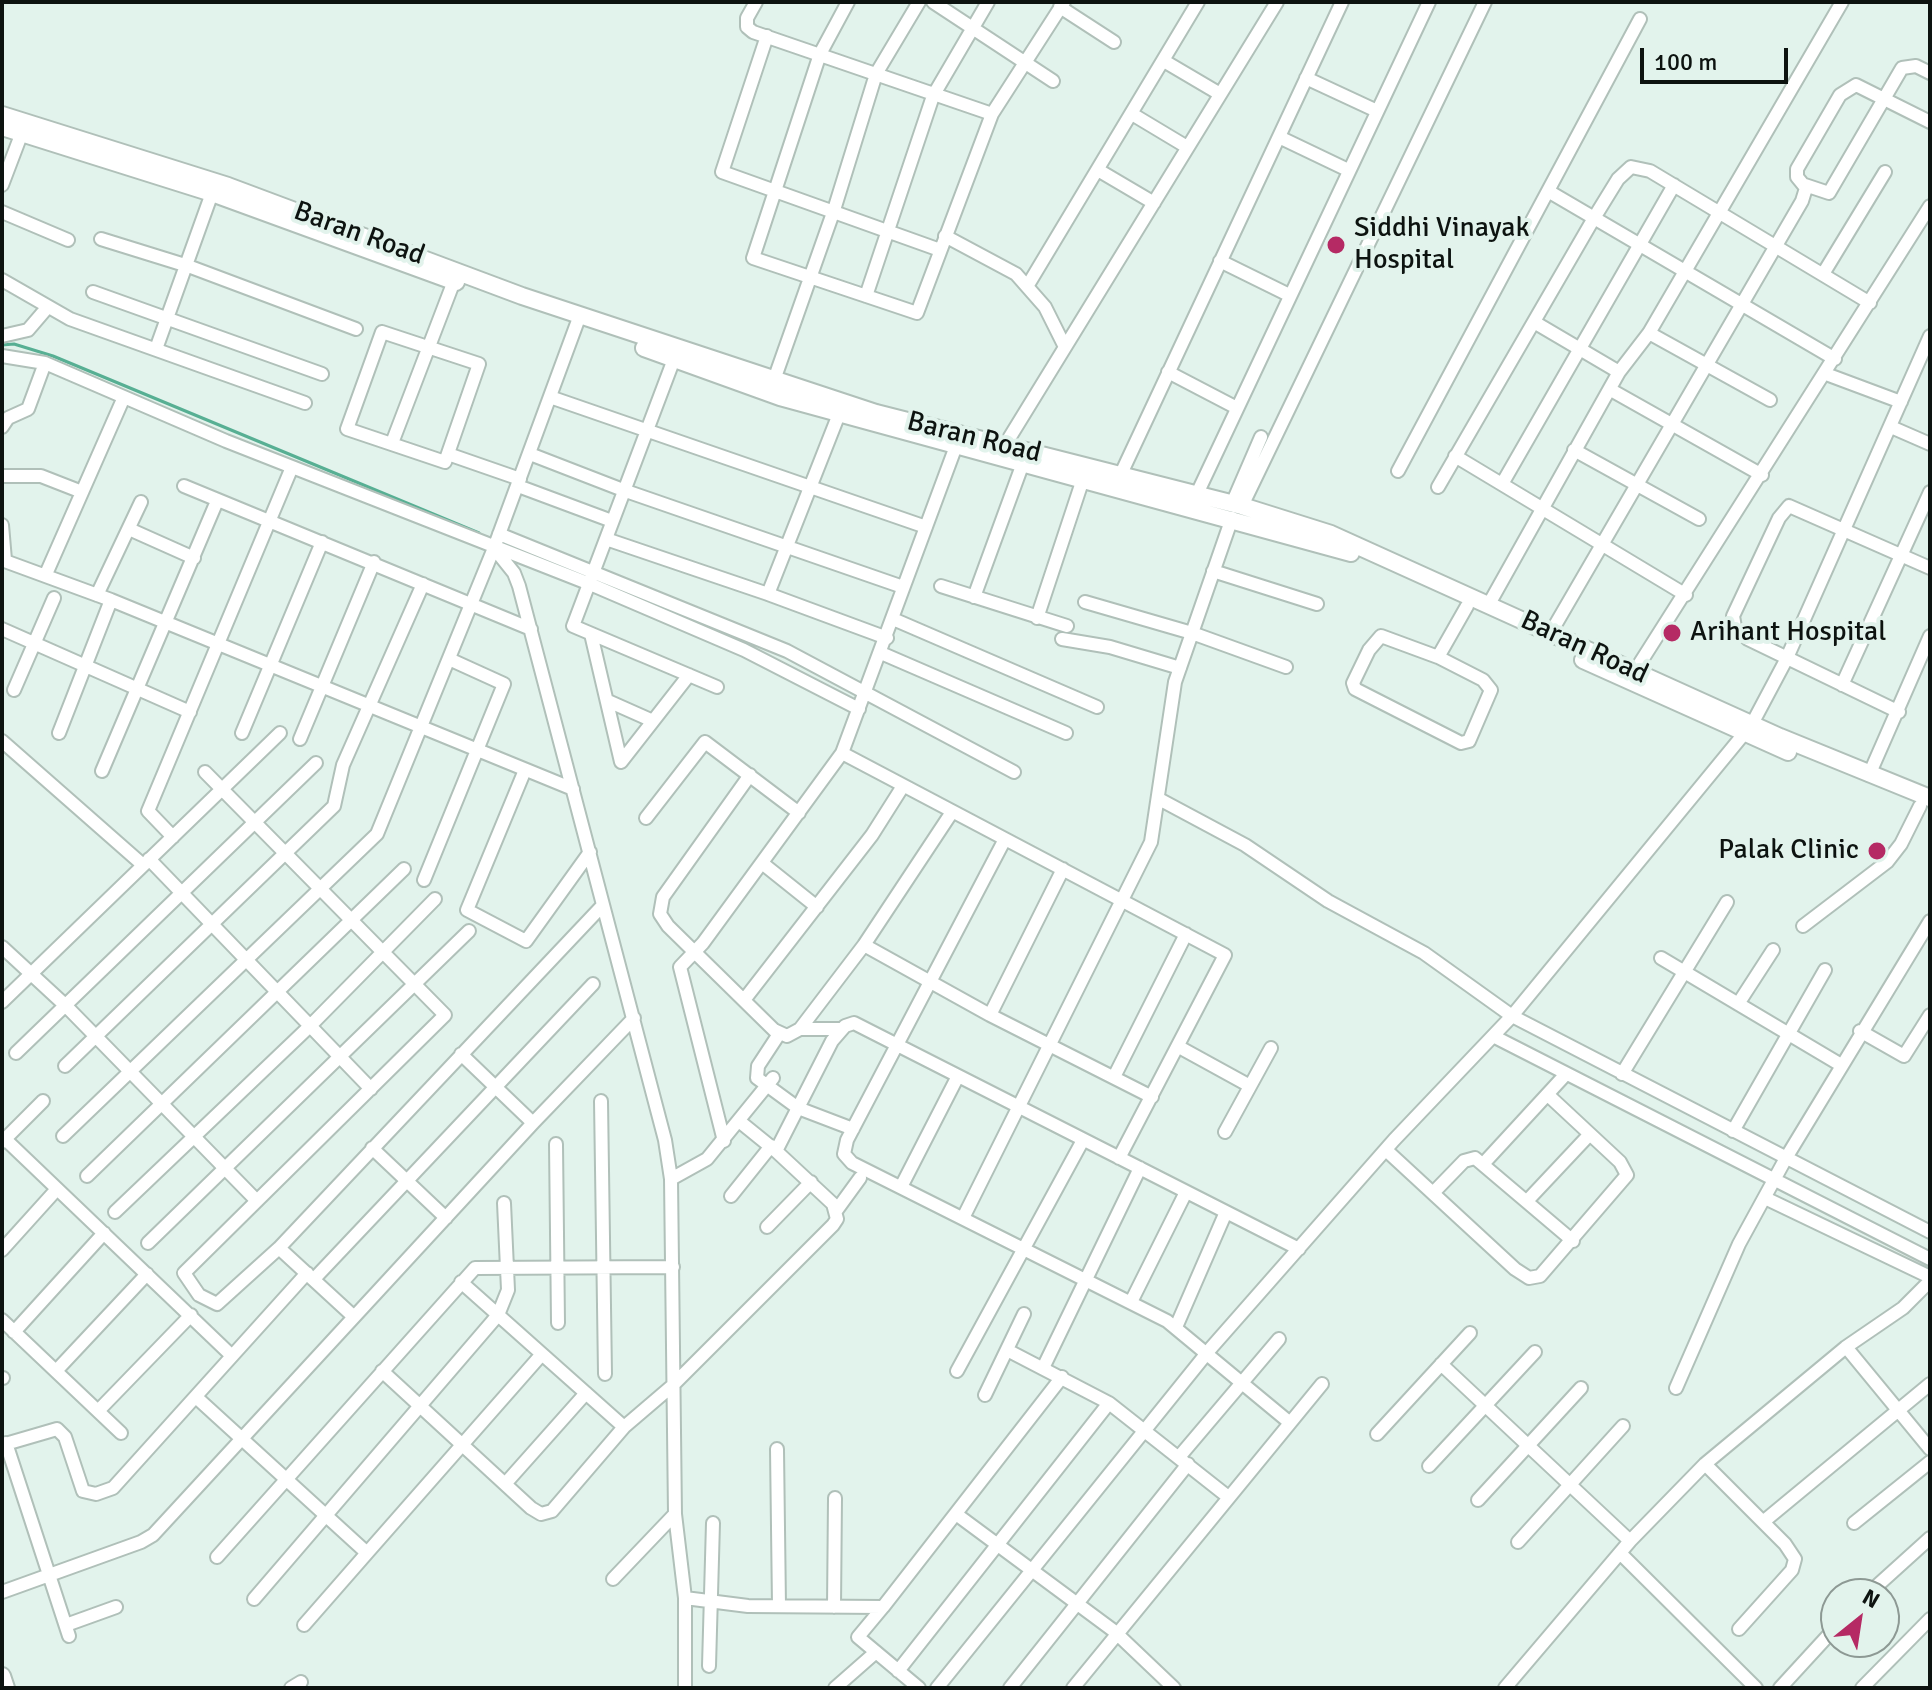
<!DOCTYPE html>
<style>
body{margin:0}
#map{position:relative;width:1932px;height:1690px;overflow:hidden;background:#e2f3ec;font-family:Signika,sans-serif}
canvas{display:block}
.frame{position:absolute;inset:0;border:4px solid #0d1310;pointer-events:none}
.north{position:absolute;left:1820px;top:1578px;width:80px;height:80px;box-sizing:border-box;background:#e2f3ec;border:2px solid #8d9994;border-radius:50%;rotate:30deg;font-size:22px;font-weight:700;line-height:32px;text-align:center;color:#0d1310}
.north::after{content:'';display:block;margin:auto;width:28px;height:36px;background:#b52a64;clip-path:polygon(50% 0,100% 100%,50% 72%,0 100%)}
.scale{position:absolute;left:1640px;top:48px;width:148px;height:36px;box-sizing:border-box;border:4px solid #0d1310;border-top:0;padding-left:10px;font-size:24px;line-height:28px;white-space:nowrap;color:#0d1310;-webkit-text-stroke:6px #e2f3ec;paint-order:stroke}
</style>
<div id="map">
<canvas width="1932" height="1690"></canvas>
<div class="frame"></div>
<div class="north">N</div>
<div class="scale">100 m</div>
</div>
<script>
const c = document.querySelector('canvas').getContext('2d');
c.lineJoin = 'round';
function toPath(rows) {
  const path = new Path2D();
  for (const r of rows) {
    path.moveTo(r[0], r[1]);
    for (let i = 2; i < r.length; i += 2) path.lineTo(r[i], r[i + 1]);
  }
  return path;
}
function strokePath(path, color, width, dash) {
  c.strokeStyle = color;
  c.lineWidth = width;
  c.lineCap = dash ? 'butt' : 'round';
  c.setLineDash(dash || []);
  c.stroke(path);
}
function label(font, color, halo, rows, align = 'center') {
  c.font = font + ' Signika,sans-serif';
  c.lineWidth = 8;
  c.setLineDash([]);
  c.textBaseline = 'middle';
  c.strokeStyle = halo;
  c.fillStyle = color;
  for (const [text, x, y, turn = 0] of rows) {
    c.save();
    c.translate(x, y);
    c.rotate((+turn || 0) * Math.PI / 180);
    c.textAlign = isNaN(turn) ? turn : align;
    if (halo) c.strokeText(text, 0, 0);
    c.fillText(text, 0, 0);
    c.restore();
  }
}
strokePath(toPath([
 [2,345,14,344,53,356,479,533]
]), '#57af93', 3);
const street = toPath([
 [756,2,747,18,747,27,753,32,992,114],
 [848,2,820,54,753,258,917,313,992,114,1064,2],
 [933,2,1053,81],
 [1060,7,1114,42],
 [767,36,722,172,940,250],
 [1164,61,1220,94],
 [1306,78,1377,111],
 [1132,114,1187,147],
 [1279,137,1348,170],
 [1098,170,1154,203],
 [2,185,21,135],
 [1805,185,1829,193,1902,68,1916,66,1930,73],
 [1548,191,1835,359],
 [2,212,68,240],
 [945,236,1016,274,1045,307,1065,347],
 [101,239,188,266,356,329],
 [1220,261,1289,295],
 [1823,274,1885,172],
 [2,280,70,319,305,403],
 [1028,285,1198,2],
 [93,292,322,374],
 [866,296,933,96,988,2],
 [580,315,494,548,514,573,519,586,665,1140,671,1179,675,1514,685,1598,685,1688],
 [1534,322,1619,372],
 [382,332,479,364,445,462,347,429,382,332],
 [1649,333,1770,400],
 [2,336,28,330,46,309],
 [156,349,212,193],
 [2,356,45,363,226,441,590,584,744,650,859,709],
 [674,359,573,626,717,687],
 [1168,372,1237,408],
 [1826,374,1901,402],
 [774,380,834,210,876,74,919,2],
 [1611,390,1762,475],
 [550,397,926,527],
 [839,414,768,594,887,638],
 [2,427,8,418,28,409,45,363],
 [1891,427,1930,444],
 [392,443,454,281],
 [1005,445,1277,2],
 [1574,450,1699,519],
 [448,454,520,479],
 [530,454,623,490,903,587],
 [1455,456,1686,595],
 [1398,471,1640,19],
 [2,476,41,476,82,492],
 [1120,476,1342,2],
 [1502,484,1674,185],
 [184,486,531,629],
 [518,486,612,521],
 [1438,487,1594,218,1618,179,1631,167,1650,171,1870,303],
 [1196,496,1429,2],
 [1232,504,1261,437],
 [1242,506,1485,2],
 [2,525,5,560],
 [129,529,194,558],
 [499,534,787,651,1014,772],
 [606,539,768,594],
 [2,560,111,600,573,789],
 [1213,571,1317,604],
 [46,574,124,397],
 [941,586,1067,626],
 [97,595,141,502],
 [974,597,1023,463],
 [1085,602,1192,633,1286,667],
 [1489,604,1619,372,1649,333,1842,2],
 [1037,618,1083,479],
 [893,619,1097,707],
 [2,629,190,712],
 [591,634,621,762,689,675],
 [1550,634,1802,201,1806,188,1797,177,1797,169,1840,95,1856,85,1930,122],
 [1062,639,1110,647,1180,668],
 [881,653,1066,733],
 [1438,657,1381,636,1369,650,1353,683,1355,689,1461,743,1469,741,1491,690,1483,680,1438,657,1467,606],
 [1635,671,1930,206],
 [1842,685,1930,492],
 [14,690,54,598],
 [608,701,653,721],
 [1899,712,1748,639,1735,627,1733,616,1779,518,1789,506,1930,568],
 [59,733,111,600],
 [242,733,322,542],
 [300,739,374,562],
 [2,741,143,865],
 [842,753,1225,955,1119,1158],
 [525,770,467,910,526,941,590,852],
 [102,771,217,501],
 [205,772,445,1015,184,1273,199,1295,217,1304,279,1248],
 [750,775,663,897,660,914,668,926,774,1030,787,1036,800,1029,864,945,952,812],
 [1869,775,1930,636],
 [1159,799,1245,845,1328,901,1424,953,1512,1016,1930,1232],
 [646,818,705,742,799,813],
 [173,837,148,811,292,467],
 [1005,839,847,1140,844,1154,852,1163,1167,1321,1289,1422],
 [149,859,371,1089],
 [762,863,817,907],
 [424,880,504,684,449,659],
 [1803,926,1887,862,1901,844,1920,806],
 [864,945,990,1015,1152,1097],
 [2,947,66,1006,257,1201],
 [1661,958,1841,1065],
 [744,1000,872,835,903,786],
 [2,1002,280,733],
 [1738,1004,1773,950],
 [990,1015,1063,869],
 [800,1029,841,1029],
 [1860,1031,1904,1056,1930,1015],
 [779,1034,758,1066,757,1078,798,1108,853,1129],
 [1493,1036,1930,1259],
 [1179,1047,1250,1086],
 [16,1053,316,763],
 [461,1054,533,1123],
 [65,1066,334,806,343,765,423,584],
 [1622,1074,1727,902],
 [1114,1077,1186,934],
 [601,1101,605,1374],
 [739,1121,776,1151],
 [1733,1131,1825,970],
 [1225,1132,1271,1048],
 [63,1136,377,834,494,548],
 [5,1139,231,1355],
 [724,1141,680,967,703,943,842,753,956,446],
 [2,1142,43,1101],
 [556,1144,558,1323],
 [372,1148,446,1218],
 [1386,1150,1515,1269,1529,1278,1540,1276,1627,1175,1620,1162,1548,1095],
 [1484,1163,1566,1074],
 [87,1176,404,869],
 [671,1179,707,1159,773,1078],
 [901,1187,958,1076],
 [1433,1193,1464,1161,1475,1158,1573,1241],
 [731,1196,771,1146],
 [1765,1198,1930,1277],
 [1527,1201,1590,1134],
 [836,1211,860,1178],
 [115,1212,311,1025,435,899],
 [963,1218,1151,842,1175,682,1232,518],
 [767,1227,811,1182],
 [148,1243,469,931],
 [2,1250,57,1189],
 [314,1279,593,984],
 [461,1282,624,1427],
 [1131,1302,1186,1192],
 [353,1316,279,1248,603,905],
 [2,1320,121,1433],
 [1176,1327,1226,1212],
 [14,1332,104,1233],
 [1846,1347,1930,1449],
 [1007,1350,1109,1403,1227,1496],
 [1441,1364,1630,1541],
 [1043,1368,1140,1168],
 [56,1371,147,1274],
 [382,1371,531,1508,541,1514,552,1511,624,1427,672,1386,833,1225,837,1219,833,1204,776,1151,832,1041,845,1026,854,1023,1299,1249],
 [957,1371,1083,1140],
 [2,1378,3,1378],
 [1676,1388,1739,1244,1786,1158,1930,921],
 [985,1395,1024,1314],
 [196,1397,367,1553,304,1625],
 [98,1411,191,1315],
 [1377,1434,1470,1333],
 [6,1443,69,1636],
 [2,1445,57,1429,65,1437,83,1491,96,1494,113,1488,307,1273],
 [777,1449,779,1606],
 [1179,1457,1279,1339],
 [1705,1464,1785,1544,1795,1559,1792,1570,1739,1629],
 [1429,1466,1535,1352],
 [505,1484,586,1393],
 [1478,1500,1581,1388],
 [956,1514,1114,1631,1174,1688],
 [1763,1522,1930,1384],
 [1854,1523,1930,1462],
 [1518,1542,1623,1426],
 [367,1553,542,1354],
 [1620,1553,1756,1688],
 [217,1557,475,1268,673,1267],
 [613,1579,675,1514],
 [2,1592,141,1542,153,1535,533,1123,634,1018],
 [1868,1594,1930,1538],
 [685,1598,748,1606,883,1607,1062,1377],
 [254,1599,498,1315,508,1290,504,1203],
 [834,1607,835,1498],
 [883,1607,858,1637,919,1688],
 [66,1625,116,1607],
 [709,1666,713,1523],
 [898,1671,1109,1403],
 [291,1688,301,1682],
 [835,1688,876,1652],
 [937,1688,1211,1348,1394,1140,1512,1016,1752,724,1786,660,1930,336],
 [1010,1688,1188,1464],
 [1073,1688,1322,1384],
 [1505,1688,1630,1541,1705,1464,1846,1347,1903,1308,1930,1281],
 [1780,1688,1836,1627],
 [1862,1688,1930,1619]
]);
const secondary = toPath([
 [2,115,228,186,522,296,876,413,1242,506,1331,534,1780,737,1930,798],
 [2,127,212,193,456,282],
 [644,348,780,397,1351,553],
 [1583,660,1788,752],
 [2,1676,6,1688]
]);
strokePath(street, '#b0c0b9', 16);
strokePath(secondary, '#b0c0b9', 20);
strokePath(street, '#fff', 12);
strokePath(secondary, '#fff', 16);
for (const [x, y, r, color] of [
 [1336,245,10,"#b52a64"],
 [1672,633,10,"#b52a64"],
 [1877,851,10,"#b52a64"]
]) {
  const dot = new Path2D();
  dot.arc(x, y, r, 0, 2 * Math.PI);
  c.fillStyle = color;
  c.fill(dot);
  strokePath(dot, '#e2f3ec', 3);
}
label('28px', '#0d1310', '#e2f3ec', [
 ["Siddhi Vinayak",1354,229],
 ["Hospital",1354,261],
 ["Arihant Hospital",1690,633],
 ["Palak Clinic",1859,851,"right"]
], 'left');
label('28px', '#0d1310', '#e2f3ec', [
 ["Baran Road",359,234,20],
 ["Baran Road",974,438,14],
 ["Baran Road",1584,648,25]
]);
</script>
